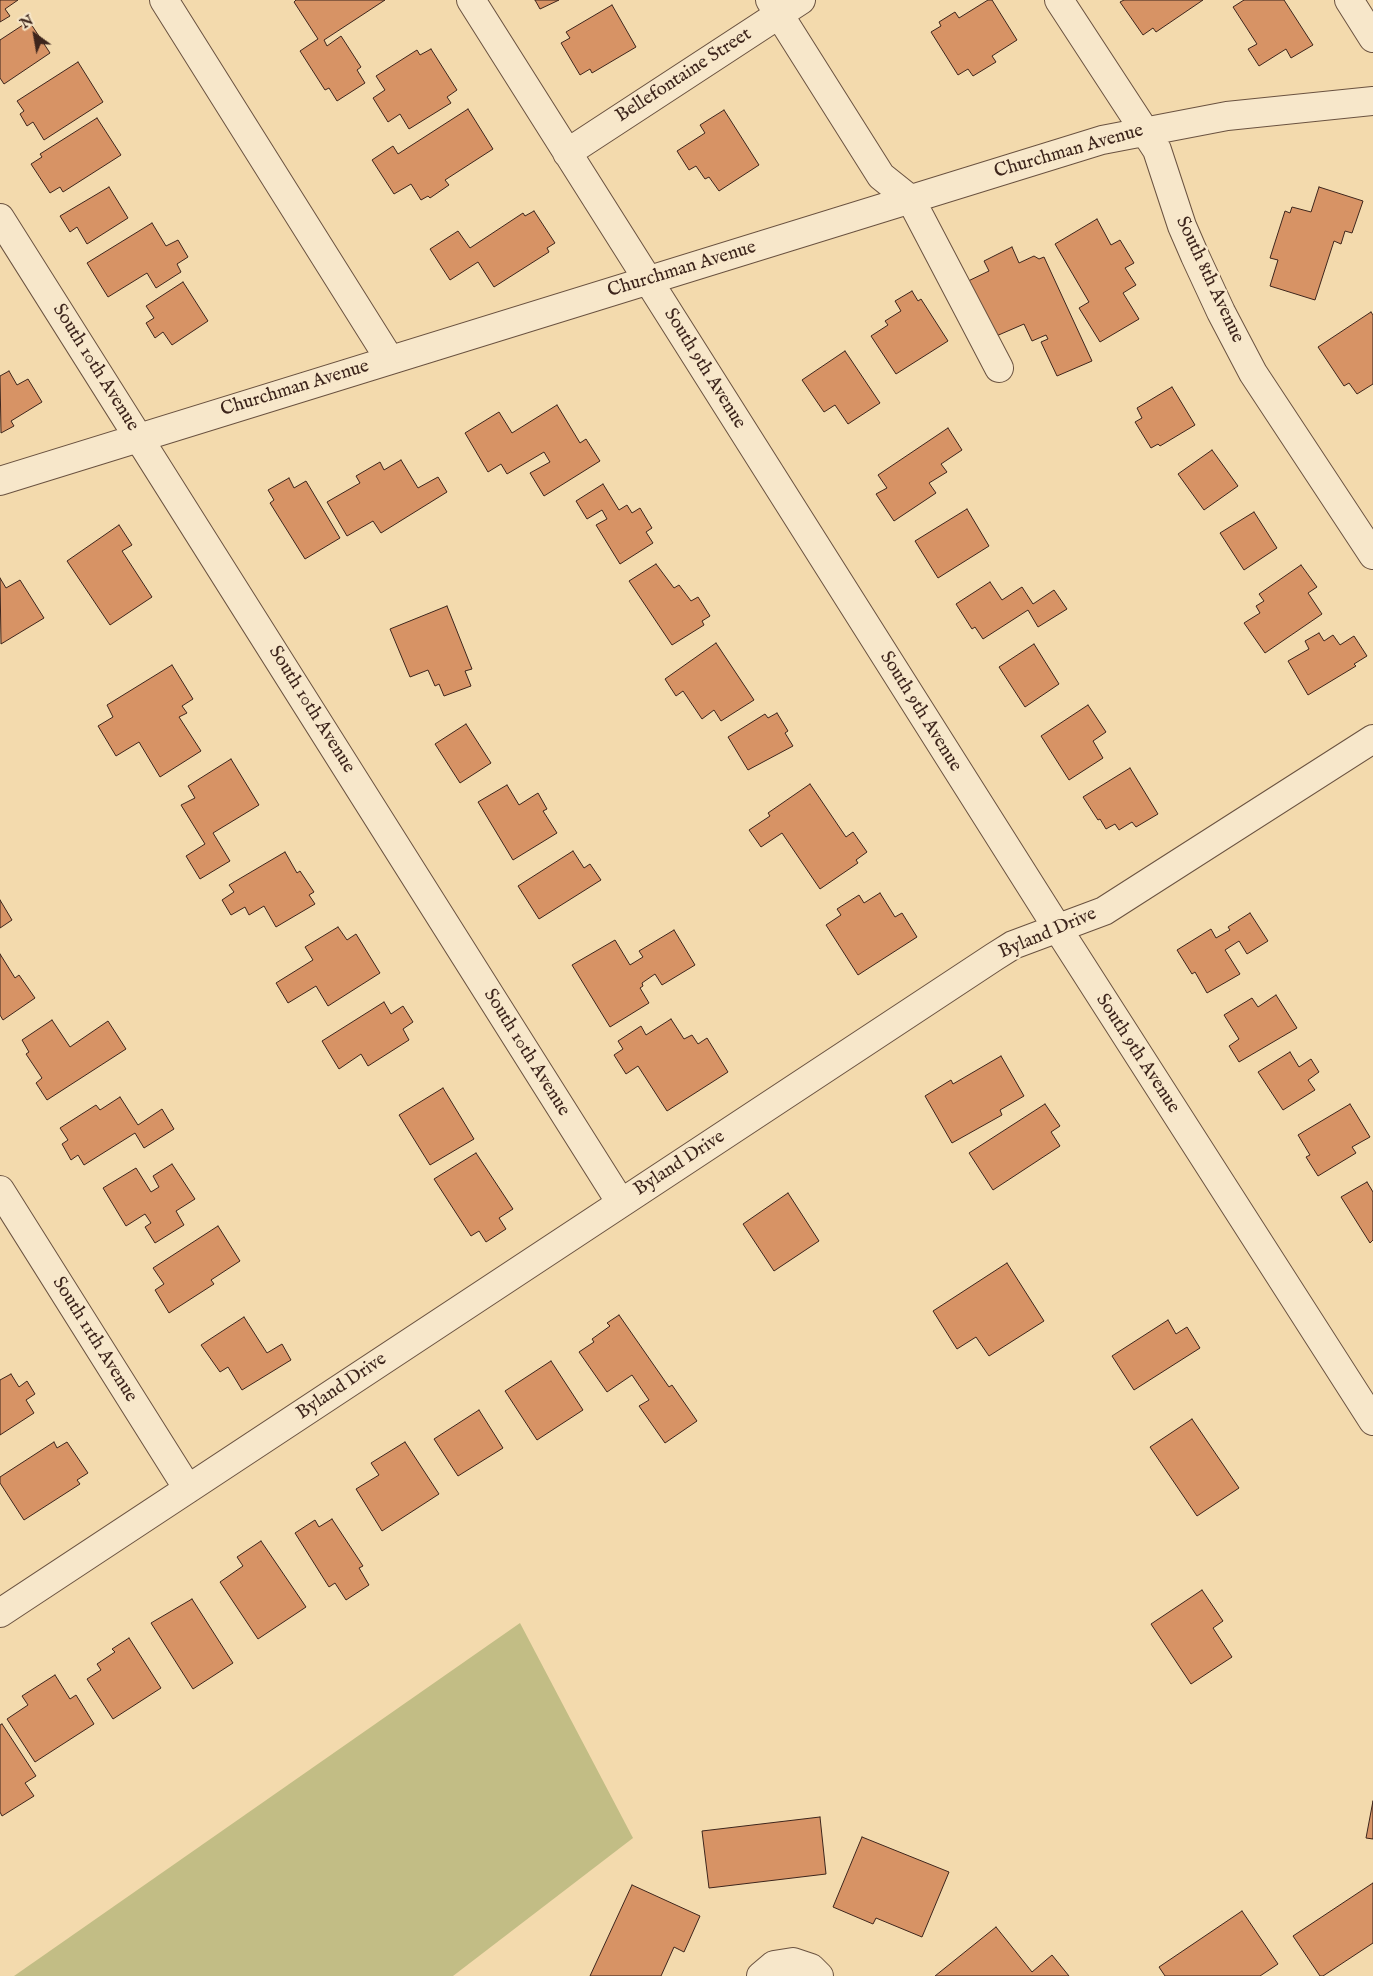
<!DOCTYPE html>
<style>
body{margin:0}
#map{position:relative;width:1373px;height:1976px;overflow:hidden;background:#f3daad;font-family:"IM FELL English",serif}
canvas{display:block}
.north{position:absolute;left:10px;top:10px;width:50px;height:50px;-webkit-text-stroke:4px #f7e7ca;paint-order:stroke;rotate:328deg;font-size:14px;font-weight:700;line-height:20px;text-align:center;color:#3d251c}
.north::after{content:'';display:block;margin:auto;width:18px;height:22px;background:#3d251c;clip-path:polygon(50% 0,100% 100%,50% 72%,0 100%)}
</style>
<div id="map">
<canvas width="1373" height="1976"></canvas>
<div class="north">N</div>
</div>
<script>
const c = document.querySelector('canvas').getContext('2d');
c.lineJoin = 'round';
function paint(path, color) {
  c.fillStyle = color;
  c.fill(path, 'evenodd');
}
function toPath(rows) {
  const path = new Path2D();
  for (const r of rows) {
    path.moveTo(r[0], r[1]);
    for (let i = 2; i < r.length; i += 2) path.lineTo(r[i], r[i + 1]);
  }
  return path;
}
function strokePath(path, color, width, dash) {
  c.strokeStyle = color;
  c.lineWidth = width;
  c.lineCap = dash ? 'butt' : 'round';
  c.setLineDash(dash || []);
  c.stroke(path);
}
function label(font, color, halo, rows, align = 'center') {
  c.font = font + ' "IM FELL English",serif';
  c.lineWidth = 5;
  c.setLineDash([]);
  c.textBaseline = 'middle';
  c.strokeStyle = halo;
  c.fillStyle = color;
  for (const [text, x, y, turn = 0] of rows) {
    c.save();
    c.translate(x, y);
    c.rotate((+turn || 0) * Math.PI / 180);
    c.textAlign = isNaN(turn) ? turn : align;
    if (halo) c.strokeText(text, 0, 0);
    c.fillText(text, 0, 0);
    c.restore();
  }
}
paint(toPath([
 [520,1623,633,1838,453,1976,14,1976]
]), '#c2bd85');
const building = toPath([
 [0,0,18,0,5,9,10,16,0,22,0,0],
 [296,0,385,0,324,40,327,46,341,36,361,67,357,70,365,83,337,101,329,88,325,90,300,51,318,39,294,2,296,0],
 [535,0,559,0,540,9,535,0],
 [988,0,992,0,1017,40,992,56,996,62,973,76,968,69,958,75,931,32,941,26,939,22,955,12,959,18,988,0],
 [1124,0,1203,0,1156,32,1153,28,1143,35,1120,2,1124,0],
 [1244,0,1284,0,1313,45,1291,58,1286,49,1259,66,1248,49,1257,44,1233,7,1244,0],
 [612,5,636,47,592,73,590,69,580,75,561,43,570,38,566,32,612,5],
 [29,21,50,53,4,84,0,78,0,40,29,21],
 [431,49,457,90,447,97,451,103,409,129,400,114,388,122,373,98,385,90,376,76,417,50,420,55,431,49],
 [78,62,103,102,44,140,33,122,27,126,20,114,24,111,17,101,78,62],
 [468,109,493,149,445,180,449,185,430,198,428,196,421,200,411,184,394,194,372,160,393,146,398,154,468,109],
 [724,110,759,165,719,191,709,177,705,179,696,166,689,170,677,151,705,133,700,125,724,110],
 [97,118,121,155,63,192,60,187,50,193,31,164,42,157,40,154,97,118],
 [109,187,128,218,87,244,77,227,70,232,60,216,109,187],
 [1319,187,1363,201,1352,233,1345,231,1341,244,1334,241,1315,300,1270,286,1278,260,1270,258,1285,211,1290,213,1292,207,1311,212,1319,187],
 [534,211,555,243,547,248,549,252,494,287,478,262,450,280,430,249,458,231,470,248,523,213,525,216,534,211],
 [1097,219,1111,245,1120,240,1134,263,1125,268,1136,285,1123,293,1139,319,1100,342,1079,308,1089,302,1055,244,1097,219],
 [152,223,166,246,178,240,188,257,177,264,181,272,156,288,147,273,108,297,87,263,152,223],
 [1012,247,1019,263,1034,256,1039,259,1044,257,1092,361,1057,376,1041,342,1048,339,1046,335,1032,341,1024,324,987,340,962,284,989,271,984,261,1012,247],
 [183,282,208,321,172,345,163,332,155,338,146,323,154,318,146,306,183,282],
 [912,291,918,301,921,299,948,341,896,374,871,336,888,325,885,321,901,311,895,301,912,291],
 [1371,312,1373,315,1373,384,1357,394,1349,383,1344,386,1318,347,1371,312],
 [845,351,880,403,848,424,835,405,824,412,802,380,845,351],
 [9,371,17,385,28,379,42,402,11,421,14,426,1,433,0,376,9,371],
 [1172,387,1195,425,1160,446,1158,444,1151,448,1135,422,1142,418,1137,408,1172,387],
 [557,405,580,443,586,439,600,461,544,496,530,473,550,462,544,452,507,474,501,464,488,472,465,433,499,412,512,433,557,405],
 [948,428,962,450,941,464,947,472,929,483,936,493,894,521,876,494,887,488,878,475,948,428],
 [1212,450,1238,486,1204,510,1178,474,1212,450],
 [401,460,418,488,438,477,447,492,381,533,373,521,347,536,327,502,360,483,356,476,380,462,384,470,401,460],
 [289,478,294,488,306,481,340,538,305,559,270,503,274,500,268,490,289,478],
 [603,484,619,510,627,505,632,513,640,508,652,528,646,532,653,543,620,564,596,525,607,519,602,510,587,519,576,501,603,484],
 [967,509,989,546,938,578,915,541,967,509],
 [1254,512,1277,548,1244,570,1220,533,1254,512],
 [119,525,132,545,122,551,152,597,110,625,67,561,119,525],
 [656,564,674,588,679,585,691,601,698,597,710,616,702,621,704,625,672,645,629,581,656,564],
 [1301,565,1317,587,1308,593,1322,614,1265,653,1244,623,1260,613,1256,606,1264,601,1259,594,1301,565],
 [0,578,6,588,20,580,44,618,1,644,0,578],
 [990,582,1002,600,1022,587,1033,604,1054,590,1067,609,1038,627,1028,610,983,639,975,627,972,629,956,604,990,582],
 [447,606,472,669,465,671,471,686,444,696,439,684,435,686,428,670,410,677,390,629,447,606],
 [1319,633,1324,641,1333,635,1340,645,1354,636,1367,656,1354,664,1356,666,1308,695,1288,661,1309,649,1305,641,1319,633],
 [716,643,754,700,721,721,714,710,702,719,683,691,676,696,665,679,716,643],
 [1034,644,1059,684,1025,707,999,667,1034,644],
 [172,665,193,699,182,706,187,713,179,717,201,751,160,777,139,742,116,756,98,726,113,717,107,705,172,665],
 [1088,705,1106,732,1093,741,1103,758,1069,780,1041,736,1088,705],
 [777,713,788,731,785,733,793,746,748,770,728,737,765,714,768,718,777,713],
 [466,724,491,763,460,783,435,744,466,724],
 [231,759,259,805,213,833,230,861,200,879,186,856,205,844,181,805,195,798,188,786,231,759],
 [1130,768,1158,814,1136,827,1132,822,1119,830,1115,824,1106,829,1100,819,1098,820,1083,797,1130,768],
 [810,784,846,837,853,832,867,852,856,860,858,863,820,889,782,833,761,847,749,830,770,816,768,813,810,784],
 [507,785,519,805,538,793,547,809,543,811,557,833,513,860,478,802,507,785],
 [573,851,584,868,590,864,601,880,539,919,518,886,573,851],
 [285,852,297,873,300,871,314,892,309,895,315,904,276,927,264,906,249,915,245,907,231,915,222,900,234,892,229,885,285,852],
 [880,893,895,917,902,913,917,937,858,975,826,925,841,915,837,909,859,895,864,903,880,893],
 [0,900,12,920,0,928,0,900],
 [1250,913,1268,941,1247,954,1239,941,1225,950,1240,974,1207,993,1195,972,1192,974,1177,950,1211,929,1216,938,1230,930,1228,927,1250,913],
 [338,927,347,940,356,934,380,973,328,1006,316,986,288,1003,276,983,313,960,305,947,338,927],
 [674,930,695,965,662,985,655,974,642,983,643,986,640,988,649,1003,610,1027,572,965,615,940,630,965,643,957,639,951,674,930],
 [0,954,15,978,19,975,35,998,3,1020,0,1015,0,954],
 [1276,995,1297,1028,1239,1062,1229,1046,1239,1039,1224,1015,1252,998,1258,1007,1276,995],
 [384,1002,391,1014,403,1006,413,1022,403,1029,409,1040,368,1066,361,1054,339,1069,322,1041,384,1002],
 [671,1019,684,1039,692,1035,698,1044,707,1038,728,1072,667,1111,638,1066,626,1074,614,1055,623,1049,618,1041,641,1026,646,1035,671,1019],
 [52,1020,70,1047,108,1021,126,1049,47,1100,36,1083,42,1078,26,1054,29,1052,22,1040,52,1020],
 [1290,1052,1299,1067,1311,1059,1319,1072,1308,1080,1315,1090,1283,1110,1258,1072,1290,1052],
 [1001,1056,1024,1096,1000,1110,1002,1115,952,1143,925,1096,951,1080,953,1084,1001,1056],
 [443,1088,474,1139,430,1165,399,1115,443,1088],
 [120,1097,138,1125,162,1109,174,1129,144,1148,135,1133,84,1165,78,1155,71,1160,62,1144,68,1140,60,1128,96,1105,100,1110,120,1097],
 [1045,1104,1060,1126,1051,1132,1060,1146,993,1190,969,1153,1045,1104],
 [1350,1104,1370,1137,1352,1147,1356,1153,1318,1176,1306,1157,1310,1155,1298,1135,1350,1104],
 [476,1153,513,1209,499,1218,506,1229,486,1242,479,1231,471,1236,434,1179,476,1153],
 [172,1164,195,1199,176,1211,184,1225,155,1243,145,1227,151,1223,145,1214,126,1226,103,1188,136,1168,151,1192,159,1187,153,1176,172,1164],
 [1367,1182,1373,1192,1373,1240,1370,1243,1341,1197,1367,1182],
 [788,1193,819,1241,774,1271,743,1224,788,1193],
 [218,1226,240,1261,211,1280,214,1284,169,1313,155,1290,164,1284,153,1268,218,1226],
 [1007,1263,1044,1321,989,1356,976,1337,957,1349,933,1311,1007,1263],
 [619,1315,669,1387,672,1385,697,1421,665,1443,639,1406,649,1400,632,1375,607,1392,579,1352,594,1342,592,1339,610,1326,607,1323,619,1315],
 [244,1317,267,1353,282,1344,291,1360,242,1390,228,1367,220,1372,201,1345,244,1317],
 [1168,1320,1176,1334,1187,1327,1200,1348,1134,1390,1112,1356,1168,1320],
 [551,1361,583,1410,537,1440,505,1391,551,1361],
 [11,1374,19,1387,27,1381,35,1394,26,1400,34,1413,0,1435,0,1380,11,1374],
 [479,1410,503,1448,458,1476,434,1439,479,1410],
 [1192,1419,1239,1488,1197,1516,1150,1447,1192,1419],
 [54,1442,57,1448,67,1442,88,1473,77,1480,80,1484,24,1520,0,1483,0,1477,54,1442],
 [405,1442,439,1494,382,1531,356,1489,379,1475,371,1463,405,1442],
 [332,1519,363,1566,359,1568,369,1585,346,1600,335,1583,329,1587,295,1533,315,1520,319,1527,332,1519],
 [261,1541,306,1607,258,1639,220,1582,243,1566,237,1557,261,1541],
 [1202,1590,1223,1621,1213,1628,1232,1657,1191,1684,1151,1624,1202,1590],
 [192,1599,233,1663,193,1689,151,1623,192,1599],
 [129,1638,161,1688,113,1719,87,1679,101,1670,97,1664,115,1652,112,1649,129,1638],
 [55,1675,70,1699,76,1695,94,1724,35,1762,7,1719,28,1705,22,1696,55,1675],
 [2,1724,36,1776,25,1783,34,1796,2,1816,0,1812,0,1725,2,1724],
 [1373,1801,1373,1839,1366,1838,1373,1801],
 [820,1817,826,1874,709,1888,702,1831,820,1817],
 [862,1837,949,1872,922,1937,876,1918,873,1924,833,1907,862,1837],
 [1373,1883,1373,1943,1323,1976,1320,1976,1293,1936,1373,1883],
 [632,1885,700,1916,684,1952,674,1947,661,1976,590,1976,632,1885],
 [1242,1911,1278,1964,1260,1976,1165,1976,1159,1967,1242,1911],
 [996,1927,1032,1972,1052,1955,1069,1976,935,1976,996,1927]
]);
paint(building, '#d79365');
strokePath(building, '#3d251c', 1);
const minor = toPath([
 [164,0,390,360],
 [471,0,1058,929,1373,1421],
 [770,0,881,176,911,200,999,368],
 [1059,0,1157,150,1182,226,1195,256,1221,312,1253,373,1373,555],
 [1349,0,1373,38],
 [567,153,801,0],
 [0,218,621,1203],
 [0,481,1102,140,1227,116,1373,101],
 [0,1190,188,1489],
 [0,1613,994,957,1013,945,1104,911,1373,739],
 [761,1976,774,1965,793,1962,811,1968,819,1976]
]);
strokePath(minor, '#6a5240', 30);
strokePath(minor, '#f7e7ca', 28);
label('19px', '#3d251c', '#f7e7ca', [
 ["Bellefontaine Street",684,76,-33],
 ["Churchman Avenue",1069,152,-16],
 ["Churchman Avenue",682,270,-17],
 ["South 8th Avenue",1209,280,65],
 ["South 10th Avenue",95,368,58],
 ["South 9th Avenue",704,369,58],
 ["Churchman Avenue",295,389,-17],
 ["South 10th Avenue",311,710,58],
 ["South 9th Avenue",920,712,58],
 ["Byland Drive",1048,934,-23],
 ["South 10th Avenue",526,1053,58],
 ["South 9th Avenue",1137,1054,57],
 ["Byland Drive",680,1164,-33],
 ["South 11th Avenue",94,1340,58],
 ["Byland Drive",342,1387,-34]
]);
</script>
